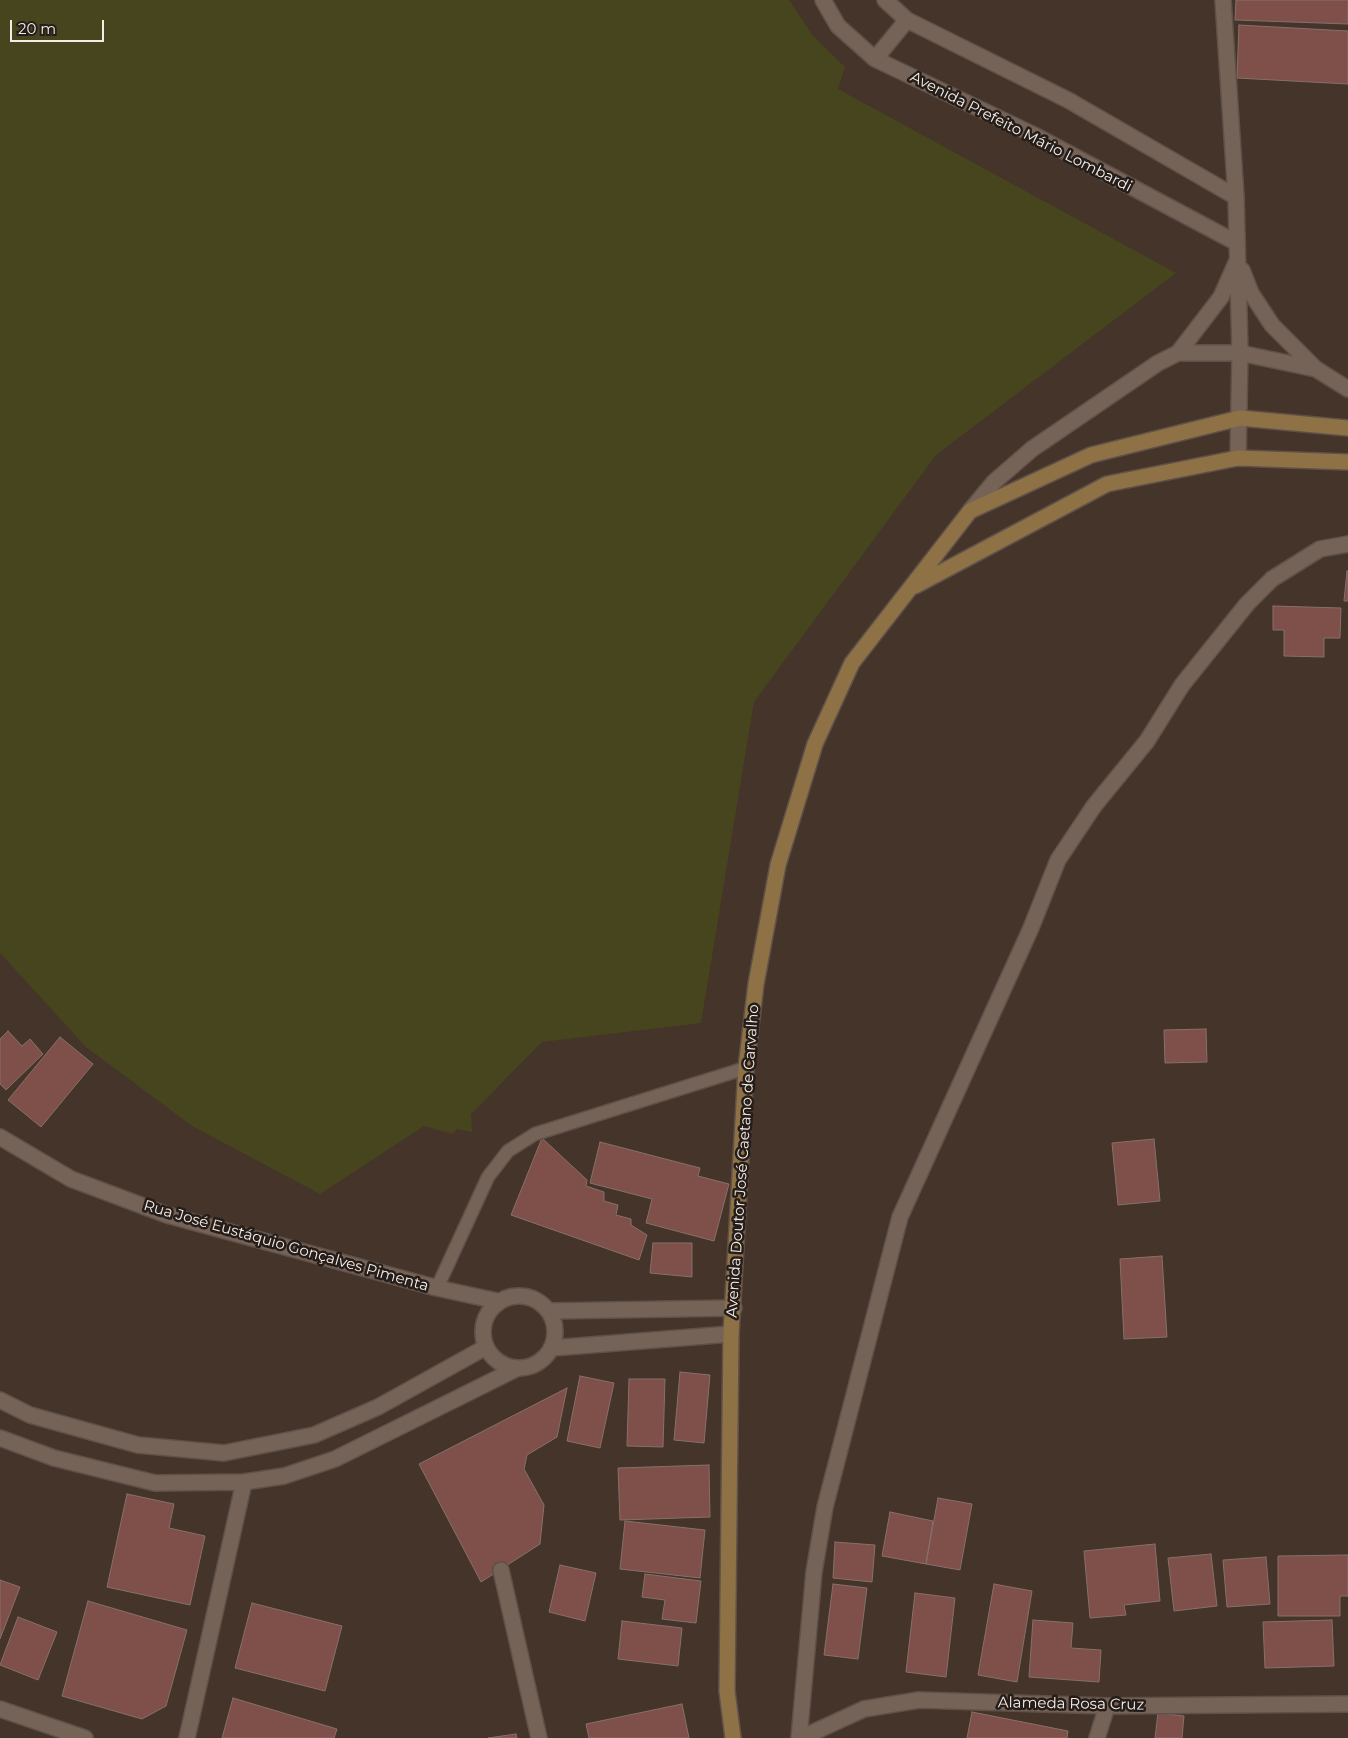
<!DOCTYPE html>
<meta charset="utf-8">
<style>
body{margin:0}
#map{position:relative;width:1348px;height:1738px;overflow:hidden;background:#443429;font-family:Montserrat,sans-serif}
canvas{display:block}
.scale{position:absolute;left:10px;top:20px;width:94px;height:22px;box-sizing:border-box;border:2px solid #f6ece5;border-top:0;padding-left:6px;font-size:15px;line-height:18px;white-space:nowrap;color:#f6ece5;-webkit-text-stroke:4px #251d19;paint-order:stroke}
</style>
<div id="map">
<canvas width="1348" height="1738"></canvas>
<div class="scale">20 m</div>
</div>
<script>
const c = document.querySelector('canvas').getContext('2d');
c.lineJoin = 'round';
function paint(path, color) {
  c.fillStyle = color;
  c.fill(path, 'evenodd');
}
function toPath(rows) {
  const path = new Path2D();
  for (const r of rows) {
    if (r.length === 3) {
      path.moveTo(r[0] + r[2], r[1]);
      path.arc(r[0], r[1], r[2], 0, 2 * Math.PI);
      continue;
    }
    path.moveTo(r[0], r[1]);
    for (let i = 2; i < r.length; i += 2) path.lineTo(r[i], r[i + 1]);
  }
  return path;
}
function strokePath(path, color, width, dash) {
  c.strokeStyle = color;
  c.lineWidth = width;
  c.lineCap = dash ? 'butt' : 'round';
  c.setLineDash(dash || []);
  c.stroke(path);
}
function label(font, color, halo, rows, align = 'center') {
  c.font = font + ' Montserrat,sans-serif';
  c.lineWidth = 5;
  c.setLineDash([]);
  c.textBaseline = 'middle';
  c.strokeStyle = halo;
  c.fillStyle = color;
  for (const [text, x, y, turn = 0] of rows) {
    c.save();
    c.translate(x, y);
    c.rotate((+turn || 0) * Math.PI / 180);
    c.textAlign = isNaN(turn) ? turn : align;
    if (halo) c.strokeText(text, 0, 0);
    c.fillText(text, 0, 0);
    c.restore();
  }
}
paint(toPath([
 [0,0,789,0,813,36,845,67,838,89,1176,273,936,455,754,702,701,1023,542,1042,471,1114,472,1132,457,1129,452,1134,424,1126,320,1194,192,1126,86,1047,0,953]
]), '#47451e');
const building = toPath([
 [1236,0,1348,0,1348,24,1235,20,1236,0],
 [1239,25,1348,31,1348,84,1237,78,1239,25],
 [1347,571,1348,571,1348,601,1344,601,1347,571],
 [1273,606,1341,608,1340,638,1324,638,1324,657,1284,656,1284,630,1273,630,1273,606],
 [1206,1029,1207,1062,1165,1063,1164,1030,1206,1029],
 [8,1031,22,1046,30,1039,43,1054,6,1090,0,1084,0,1039,8,1031],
 [60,1037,93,1064,41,1127,8,1100,60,1037],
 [542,1138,587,1180,586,1186,604,1192,604,1201,618,1205,616,1215,631,1219,631,1225,647,1235,639,1260,511,1215,542,1138],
 [1154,1139,1160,1201,1118,1205,1112,1143,1154,1139],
 [600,1142,700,1168,698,1176,729,1184,714,1241,646,1223,652,1199,590,1183,600,1142],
 [653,1243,692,1243,692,1277,650,1273,653,1243],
 [1162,1256,1167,1337,1124,1339,1120,1259,1162,1256],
 [680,1372,710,1375,704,1443,674,1440,680,1372],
 [580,1376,614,1383,600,1448,567,1441,580,1376],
 [629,1379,665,1379,663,1447,627,1446,629,1379],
 [567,1388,557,1437,527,1455,524,1469,544,1505,540,1544,481,1582,419,1464,567,1388],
 [709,1465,710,1517,620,1520,618,1468,709,1465],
 [127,1494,174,1504,169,1528,205,1536,190,1605,107,1587,127,1494],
 [938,1498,972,1504,960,1570,926,1564,938,1498],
 [890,1512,933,1521,926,1564,882,1556,890,1512],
 [625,1521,705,1530,700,1578,620,1569,625,1521],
 [835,1542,875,1545,872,1582,833,1578,835,1542],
 [1155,1544,1160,1601,1124,1605,1126,1615,1090,1618,1084,1551,1155,1544],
 [1211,1554,1217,1606,1174,1611,1168,1558,1211,1554],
 [1348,1555,1348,1596,1340,1596,1340,1616,1278,1616,1278,1556,1348,1555],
 [1266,1557,1270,1604,1227,1607,1223,1560,1266,1557],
 [560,1565,596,1573,585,1621,549,1612,560,1565],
 [645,1574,701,1581,696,1623,662,1619,665,1600,642,1597,645,1574],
 [0,1580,20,1587,0,1639,0,1580],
 [833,1584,867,1588,858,1659,824,1655,833,1584],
 [994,1584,1032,1591,1017,1682,978,1675,994,1584],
 [915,1593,955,1598,946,1677,906,1672,915,1593],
 [88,1601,187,1630,166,1706,142,1719,62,1696,88,1601],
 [252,1603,342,1626,325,1691,235,1668,252,1603],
 [18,1617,57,1632,38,1680,0,1665,18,1617],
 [1033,1620,1073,1623,1071,1648,1101,1650,1099,1682,1029,1677,1033,1620],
 [1332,1620,1334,1666,1265,1668,1263,1622,1332,1620],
 [622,1621,682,1628,678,1666,618,1659,622,1621],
 [233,1698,337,1729,334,1738,222,1738,233,1698],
 [682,1704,689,1738,589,1738,586,1724,682,1704],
 [972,1712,1068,1731,1067,1738,967,1738,972,1712],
 [1158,1713,1184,1716,1182,1738,1155,1738,1158,1713],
 [516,1734,517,1738,488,1738,516,1734]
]);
paint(building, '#7f4f49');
strokePath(building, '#87706c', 1);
const lane = toPath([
 [437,1288,488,1177,508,1151,535,1134,746,1068]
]);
const street = toPath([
 [823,0,838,26,875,59,1034,135,1237,243],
 [885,0,907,20,1068,100,1236,197],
 [1223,0,1236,197,1240,353,1238,458],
 [875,59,907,20],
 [1242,270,1251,293,1272,325,1316,369,1348,389],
 [1178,353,1221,297,1236,263],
 [970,511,994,482,1032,449,1158,363,1178,353,1240,353,1316,369],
 [0,1137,71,1179,167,1215,437,1288,497,1301],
 [519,1332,36],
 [549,1311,734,1308],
 [552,1348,731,1334],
 [0,1400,30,1415,138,1445,224,1453,314,1435,378,1407,486,1347],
 [0,1438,54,1458,155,1483,244,1482,284,1476,335,1459,518,1368],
 [501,1570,539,1738],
 [0,1709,85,1738],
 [187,1738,244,1482],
 [799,1738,814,1572,825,1507,900,1217,1031,928,1058,860,1094,806,1147,741,1182,685,1247,604,1272,579,1320,549,1348,544],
 [801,1738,864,1709,919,1700,1107,1706,1348,1704],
 [1097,1738,1107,1706]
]);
const secondary = toPath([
 [915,586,1107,484,1238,458,1348,462],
 [733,1738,727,1691,731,1334,746,1068,756,984,778,865,815,744,852,663,970,511,1091,455,1240,418,1348,428]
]);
strokePath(lane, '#5f5149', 15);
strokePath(street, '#5f5149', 18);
strokePath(secondary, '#5f5149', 18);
strokePath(lane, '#766358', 12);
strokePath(street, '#766358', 15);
strokePath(secondary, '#8f7146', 15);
label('15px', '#f6ece5', '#251d19', [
 ["Avenida Prefeito Mário Lombardi",1021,132,27],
 ["Avenida Doutor José Caetano de Carvalho",743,1161,-86],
 ["Rua José Eustáquio Gonçalves Pimenta",286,1246,16],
 ["Alameda Rosa Cruz",1071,1704,1]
]);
</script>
